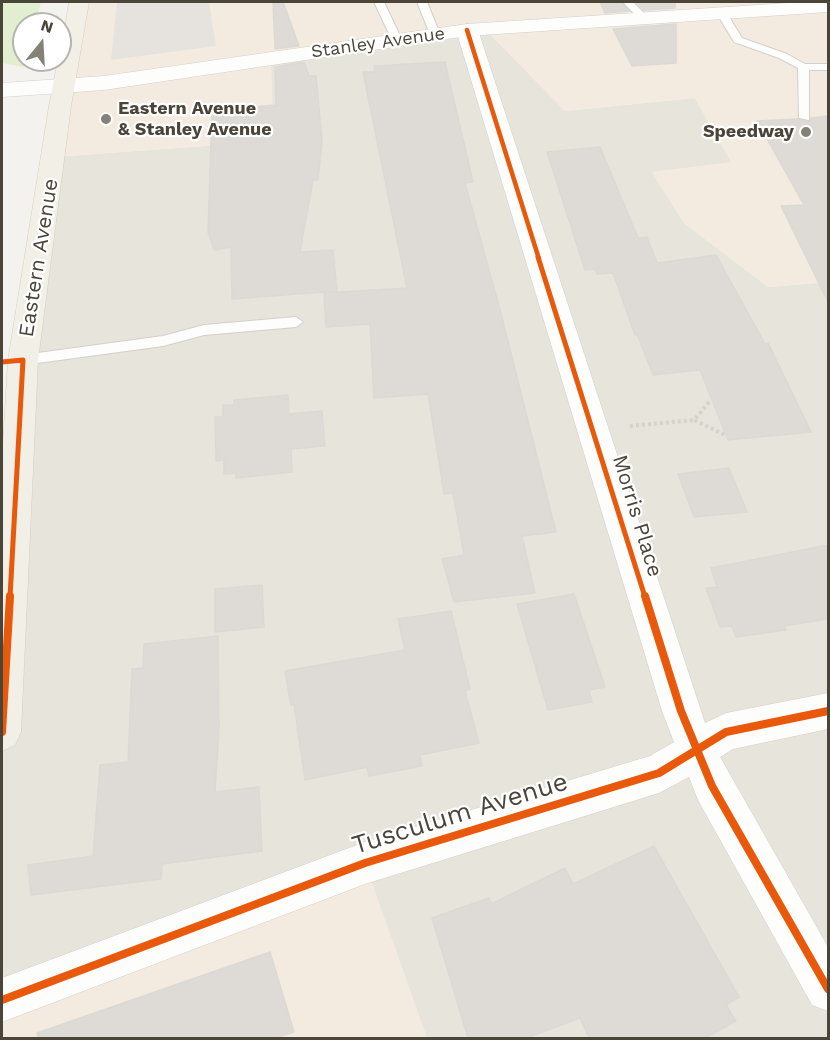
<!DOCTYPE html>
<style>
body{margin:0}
#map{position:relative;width:830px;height:1040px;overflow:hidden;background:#f4f2ee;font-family:"Work Sans",sans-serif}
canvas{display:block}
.frame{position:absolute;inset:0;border:3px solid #4b4439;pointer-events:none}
.north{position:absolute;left:12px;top:12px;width:60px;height:60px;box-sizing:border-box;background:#fff;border:2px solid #b7b4b0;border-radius:50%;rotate:18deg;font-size:16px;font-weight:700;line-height:24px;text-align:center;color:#4b4439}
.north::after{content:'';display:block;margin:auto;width:21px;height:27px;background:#868178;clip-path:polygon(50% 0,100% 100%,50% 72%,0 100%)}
</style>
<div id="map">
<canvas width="830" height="1040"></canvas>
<div class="frame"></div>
<div class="north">N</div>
</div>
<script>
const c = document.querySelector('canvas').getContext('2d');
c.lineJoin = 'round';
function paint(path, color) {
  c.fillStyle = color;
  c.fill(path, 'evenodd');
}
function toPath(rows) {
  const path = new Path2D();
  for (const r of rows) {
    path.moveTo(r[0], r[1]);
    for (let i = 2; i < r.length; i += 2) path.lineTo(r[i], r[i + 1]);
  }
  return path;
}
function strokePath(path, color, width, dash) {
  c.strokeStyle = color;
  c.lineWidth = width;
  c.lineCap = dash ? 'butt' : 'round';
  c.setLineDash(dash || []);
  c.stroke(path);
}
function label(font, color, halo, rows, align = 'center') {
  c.font = font + ' "Work Sans",sans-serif';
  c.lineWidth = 4.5;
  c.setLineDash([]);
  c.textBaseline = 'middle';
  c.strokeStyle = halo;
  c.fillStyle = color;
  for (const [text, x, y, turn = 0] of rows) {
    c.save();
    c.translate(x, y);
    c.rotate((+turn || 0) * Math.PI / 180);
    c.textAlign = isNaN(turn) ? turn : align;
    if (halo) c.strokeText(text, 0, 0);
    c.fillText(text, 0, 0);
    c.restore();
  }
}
paint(toPath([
 [485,29,565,111,695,98,732,163,652,172,684,223,768,287,828,282,828,1038,427,1038,364,864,2,999,2,740,23,360,54,157,273,141,268,60]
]), '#e7e4dc');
paint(toPath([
 [79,2,828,2,828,282,768,287,684,223,652,172,731,162,695,98,565,111,485,29,271,58,274,141,52,157],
 [365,863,427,1038,2,1038,2,999]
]), '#f3ebdf');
paint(toPath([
 [2,2,41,2,35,24,24,24,24,67,2,63]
]), '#e1eecf');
paint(toPath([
 [117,2,209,2,216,46,111,60]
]), '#e6e3df');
const building = toPath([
 [273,2,283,2,299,46,275,49,273,2],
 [600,2,621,2,629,11,605,13,600,2],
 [636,2,675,2,675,8,644,10,636,2],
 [676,24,676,63,632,66,613,29,676,24],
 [304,62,309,76,316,76,322,141,318,180,313,180,300,252,333,250,337,291,232,299,231,247,214,250,208,232,212,110,276,105,275,67,304,62],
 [445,62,473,182,465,183,499,306,556,532,522,536,535,593,454,602,442,559,464,555,453,493,444,494,428,394,374,398,370,324,326,327,324,293,407,288,363,72,375,72,374,66,445,62],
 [828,116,828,302,781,206,804,205,757,121,797,119,809,122,811,118,828,116],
 [600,147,638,238,647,237,657,263,716,255,765,344,768,343,811,432,728,440,700,370,653,375,637,334,635,335,613,273,597,274,595,269,585,270,547,152,600,147],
 [288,395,289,414,322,411,325,446,291,449,292,472,236,478,236,473,224,474,224,460,216,461,215,417,223,417,223,405,234,405,234,400,288,395],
 [729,468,747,512,694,517,678,474,729,468],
 [828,545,828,619,784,626,786,630,736,637,732,626,720,627,706,588,717,587,711,568,828,545],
 [262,585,264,627,215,632,215,589,262,585],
 [574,594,605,687,589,690,592,702,548,710,517,604,574,594],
 [451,611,470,689,465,691,479,743,420,755,422,766,369,776,367,767,305,780,294,704,291,705,285,671,405,650,398,619,451,611],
 [218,636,219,729,215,792,259,787,262,851,162,864,161,879,31,895,28,865,93,856,100,765,128,762,132,669,143,668,144,644,218,636],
 [654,846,739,997,726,1005,736,1021,705,1038,589,1038,580,1018,526,1038,468,1038,432,918,489,898,491,904,565,868,573,884,654,846],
 [270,952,294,1032,275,1038,38,1038,37,1033,270,952]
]);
paint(building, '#dedbd6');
strokePath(building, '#dcd9d4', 1.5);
const service = toPath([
 [374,2,384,2,402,40,401,42,392,40,374,2],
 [417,2,427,2,440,34,439,36,430,34,417,2],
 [623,2,633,2,648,17,639,19,623,2],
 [717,10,725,10,742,38,787,54,805,64,828,64,828,70,809,70,809,120,799,118,798,68,779,58,734,42,716,12,717,10],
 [296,317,303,322,296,327,204,335,163,346,23,365,16,360,23,355,163,336,204,325,296,317]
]);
const minor = toPath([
 [467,24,474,26,478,30,705,723,726,713,828,693,828,729,733,749,720,757,828,947,828,1011,812,1005,698,800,689,777,659,793,365,884,2,1022,2,978,365,842,650,756,674,742,662,711,456,30,460,26,467,24]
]);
const tertiary = toPath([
 [803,2,828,2,828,12,467,36,104,90,2,97,2,83,104,76,467,24,803,2]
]);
const primary = toPath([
 [69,2,89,2,71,106,38,360,21,732,15,745,2,751,2,461,8,360,49,106,58,60,60,60,69,2]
]);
strokePath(service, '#d2d0cb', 2);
strokePath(minor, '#d2d0cb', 1);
strokePath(tertiary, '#d2d0cb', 1);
strokePath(primary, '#d6cebb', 1);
strokePath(toPath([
 [709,402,694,420,725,435],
 [630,426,694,420]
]), '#d3d2cc', 4, [3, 3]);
paint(service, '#fdfdfc');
paint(minor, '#fdfdfc');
paint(tertiary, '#fdfdfc');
paint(primary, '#f2efe6');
strokePath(toPath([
 [467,30,539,259]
]), '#e8590c', 4.5);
strokePath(toPath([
 [538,257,645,597],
 [2,362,23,360,10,597]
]), '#e8590c', 5);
strokePath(toPath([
 [645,596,681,711,712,786,828,989],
 [2,732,10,596],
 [2,1000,365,863,659,773,726,732,828,711]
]), '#e8590c', 8);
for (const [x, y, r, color] of [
 [106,119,6,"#868178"],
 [806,132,6,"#868178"]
]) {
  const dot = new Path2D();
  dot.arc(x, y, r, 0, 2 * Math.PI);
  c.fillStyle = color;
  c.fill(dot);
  strokePath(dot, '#fff', 2);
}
label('18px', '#4b4439', '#fff', [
 ["Stanley Avenue",378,43,-8]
]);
label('bold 18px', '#4b4439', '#fff', [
 ["Eastern Avenue",118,109],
 ["& Stanley Avenue",118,130],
 ["Speedway",794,132,"right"]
], 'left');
label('21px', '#4b4439', '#fff', [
 ["Eastern Avenue",39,258,-81],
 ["Morris Place",637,516,73]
]);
label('26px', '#4b4439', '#fff', [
 ["Tusculum Avenue",460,814,-17]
]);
</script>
